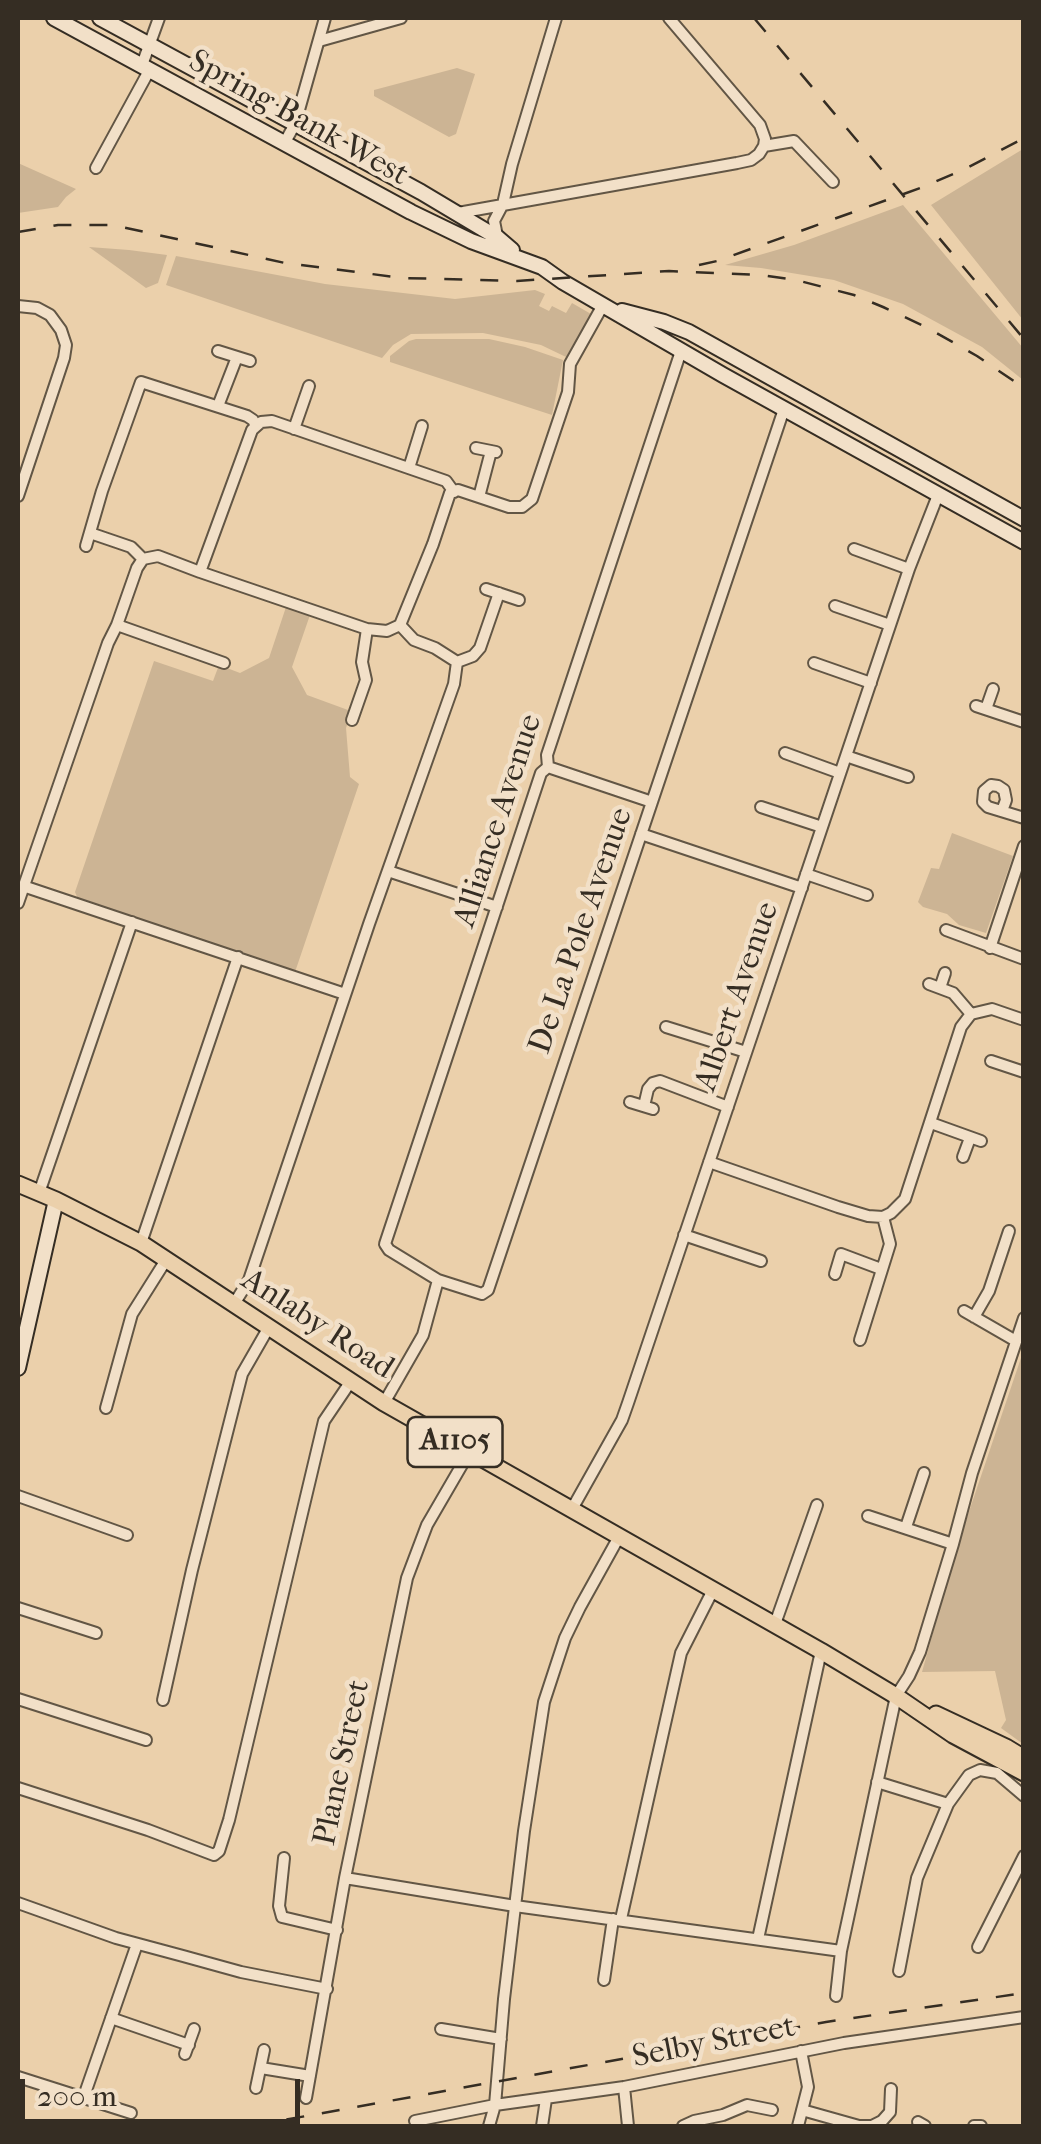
<!DOCTYPE html>
<style>
body{margin:0}
#map{position:relative;width:1041px;height:2144px;overflow:hidden;background:#ebd0ab;font-family:"IM FELL French Canon",serif}
canvas{display:block}
.frame{position:absolute;inset:0;border:20px solid #352d23;pointer-events:none}
.scale{position:absolute;left:20px;top:2079px;width:280px;height:45px;box-sizing:border-box;border:5px solid #352d23;border-top:0;padding-left:12px;font-size:30px;line-height:35px;white-space:nowrap;color:#352d23;-webkit-text-stroke:8px #f2e0c8;paint-order:stroke}
</style>
<div id="map">
<canvas width="1041" height="2144"></canvas>
<div class="frame"></div>
<div class="scale">200 m</div>
</div>
<script>
const c = document.querySelector('canvas').getContext('2d');
c.lineJoin = 'round';
function paint(path, color) {
  c.fillStyle = color;
  c.fill(path, 'evenodd');
}
function toPath(rows) {
  const path = new Path2D();
  for (const r of rows) {
    path.moveTo(r[0], r[1]);
    for (let i = 2; i < r.length; i += 2) path.lineTo(r[i], r[i + 1]);
  }
  return path;
}
function strokePath(path, color, width, dash) {
  c.strokeStyle = color;
  c.lineWidth = width;
  c.lineCap = dash ? 'butt' : 'round';
  c.setLineDash(dash || []);
  c.stroke(path);
}
function label(font, color, halo, rows, align = 'center') {
  c.font = font + ' "IM FELL French Canon",serif';
  c.lineWidth = 9;
  c.setLineDash([]);
  c.textBaseline = 'middle';
  c.strokeStyle = halo;
  c.fillStyle = color;
  for (const [text, x, y, turn = 0] of rows) {
    c.save();
    c.translate(x, y);
    c.rotate((+turn || 0) * Math.PI / 180);
    c.textAlign = isNaN(turn) ? turn : align;
    if (halo) c.strokeText(text, 0, 0);
    c.fillText(text, 0, 0);
    c.restore();
  }
}
paint(toPath([
 [457,68,475,74,456,134,449,137,374,96,374,90],
 [1023,149,1023,320,931,205],
 [18,163,76,189,66,197,58,207,18,213],
 [903,205,1023,348,1023,380,982,347,903,304,834,280,761,268,725,265,794,245],
 [89,247,129,250,167,255,158,283,146,288],
 [176,256,325,284,455,299,535,290,545,294,539,306,549,311,552,306,566,313,572,303,591,314,566,357,541,345,483,333,411,334,393,345,382,358,166,285],
 [416,339,489,339,525,347,563,360,552,415,390,362,390,356,409,341],
 [286,607,310,615,292,667,307,695,348,710,350,716,346,728,350,777,359,784,295,972,78,899,75,892,154,661,213,681,219,665,240,673,269,658],
 [952,833,1013,856,986,933,959,925,947,914,923,907,918,902,931,868,939,869],
 [1023,1352,1023,1744,1001,1728,1006,1720,995,1671,922,1672,957,1547]
]), '#ccb494');
const street = toPath([
 [319,41,401,18],
 [142,65,159,18],
 [285,142,295,124,325,18],
 [764,146,794,141,833,182],
 [96,168,150,69],
 [458,213,737,163,751,160,759,154,764,146,765,139,760,125,669,18],
 [497,236,494,221,503,204,512,164,556,18],
 [18,306,37,308,50,315,61,330,66,345,64,358,18,496],
 [218,351,250,361],
 [681,351,547,755,548,767,541,773,385,1244,389,1250,438,1280,482,1294,488,1290,784,409],
 [218,406,237,357],
 [294,429,309,386],
 [476,448,496,452],
 [409,468,422,426],
 [479,497,491,451],
 [90,533,131,547,143,559],
 [86,546,102,491,141,382,247,416,253,420,256,426],
 [854,549,909,569],
 [200,572,367,629,387,631,400,625,433,544,450,493,458,490,509,507,522,507,532,499,568,392,570,364,603,305],
 [486,589,519,600],
 [835,606,890,625],
 [117,625,224,663],
 [457,662,473,656,480,648,499,593],
 [814,663,871,683],
 [976,706,1024,722],
 [986,709,993,689],
 [352,720,366,680,362,662,367,629],
 [785,753,840,773],
 [846,756,908,777],
 [548,767,652,802],
 [761,807,822,827],
 [1002,811,1006,800,1004,790,998,786,991,785,984,791,983,802,988,807,1024,818],
 [641,834,802,888],
 [388,871,497,907],
 [806,874,867,895],
 [23,886,345,994],
 [18,903,108,643,117,625,137,568,143,559,158,556,200,572,252,430,261,422,272,421,446,481,454,492],
 [946,930,1024,959],
 [990,948,1024,846],
 [929,984,953,993,971,1014],
 [940,988,945,973],
 [666,1027,746,1052],
 [991,1061,1024,1072],
 [630,1102,653,1109],
 [644,1106,648,1089,653,1083,660,1081,728,1107],
 [931,1123,981,1141],
 [963,1157,970,1138],
 [709,1162,838,1207,868,1216,883,1217,891,1213,905,1199,961,1027,971,1014,992,1009,1024,1020],
 [39,1193,132,922],
 [684,1235,761,1261],
 [141,1243,238,957],
 [835,1274,841,1254,881,1269],
 [234,1304,249,1280,369,924,454,684,457,662,435,648,414,640,400,625],
 [964,1311,1016,1341],
 [974,1317,989,1291,1009,1231],
 [860,1340,890,1244,883,1217],
 [384,1403,423,1335,438,1280],
 [106,1408,132,1314,166,1260],
 [18,1496,127,1535],
 [572,1509,622,1420,628,1403,909,569,938,495],
 [868,1516,953,1544],
 [906,1527,924,1473],
 [18,1608,96,1633],
 [775,1624,817,1505],
 [18,1699,146,1740],
 [163,1700,192,1570,242,1374,269,1327],
 [877,1782,948,1804],
 [18,1788,148,1830,214,1855,219,1851,229,1820,324,1421,351,1381],
 [284,1858,279,1906,282,1917,337,1930],
 [345,1878,515,1906,841,1951],
 [18,1903,116,1938,183,1956,241,1972,327,1989],
 [621,1919,681,1653,713,1590],
 [758,1939,821,1651],
 [978,1947,1024,1856],
 [899,1971,917,1878,948,1804,969,1775,980,1770,997,1773,1024,1796],
 [604,1980,613,1919],
 [836,1996,841,1951,896,1696,909,1676,920,1652,953,1544,972,1473,1024,1318],
 [111,2018,189,2045],
 [441,2029,501,2039],
 [185,2054,194,2029],
 [261,2068,310,2076],
 [18,2077,131,2113],
 [624,2087,628,2126],
 [256,2088,264,2050],
 [306,2098,345,1878,407,1578,427,1525,470,1451],
 [83,2099,137,1944],
 [802,2110,859,2126,870,2126],
 [415,2121,495,2105,624,2087,844,2043,1024,2017],
 [918,2122,925,2126],
 [489,2126,495,2105,504,1999,524,1831,544,1702,565,1638,580,1607,620,1535],
 [542,2126,546,2099],
 [683,2126,694,2121,723,2115,747,2105,772,2110],
 [798,2126,808,2087,801,2051],
 [872,2126,882,2121,890,2112,891,2089],
 [974,2126,981,2126]
]);
const secondary = toPath([
 [54,18,411,212,471,241,542,267,563,282,723,375,1024,542],
 [100,18,421,192,498,238,512,250],
 [622,311,664,322,689,332,1024,519],
 [18,1368,56,1200]
]);
const primary = toPath([
 [18,1184,56,1200,141,1243,384,1403,821,1651,896,1696,953,1735,1024,1773],
 [936,1714,1006,1747,1024,1758]
]);
strokePath(street, '#625645', 14);
strokePath(secondary, '#352d23', 18);
strokePath(primary, '#352d23', 19);
strokePath(street, '#f2e0c8', 10);
strokePath(secondary, '#f2e0c8', 14);
strokePath(primary, '#ebd0ab', 15);
strokePath(toPath([
 [754,18,1024,339],
 [18,232,58,225,113,225,285,263,403,278,517,281,669,271,761,275,796,280,854,295,883,307,926,327,977,356,1024,388],
 [699,265,717,261,923,187,967,168,1024,138],
 [251,2126,826,2022,1024,1993]
]), '#352d23', 2.5, [18, 18]);
for (const [x, y, w] of [
 [455,1442,95]
]) {
  const box = new Path2D();
  box.roundRect(x - w / 2, y - 25, w, 50, 8);
  c.fillStyle = '#f2e0c8';
  c.fill(box);
  strokePath(box, '#352d23', 2.5);
}
label('bold 30px', '#352d23', null, [
 ["A1105",455,1442]
]);
label('32px', '#352d23', '#f2e0c8', [
 ["Spring Bank West",298,119,29],
 ["Alliance Avenue",499,821,-72],
 ["De La Pole Avenue",582,931,-71],
 ["Albert Avenue",738,997,-71],
 ["Anlaby Road",317,1325,33],
 ["Plane Street",343,1763,-78],
 ["Selby Street",714,2043,-11]
]);
</script>
